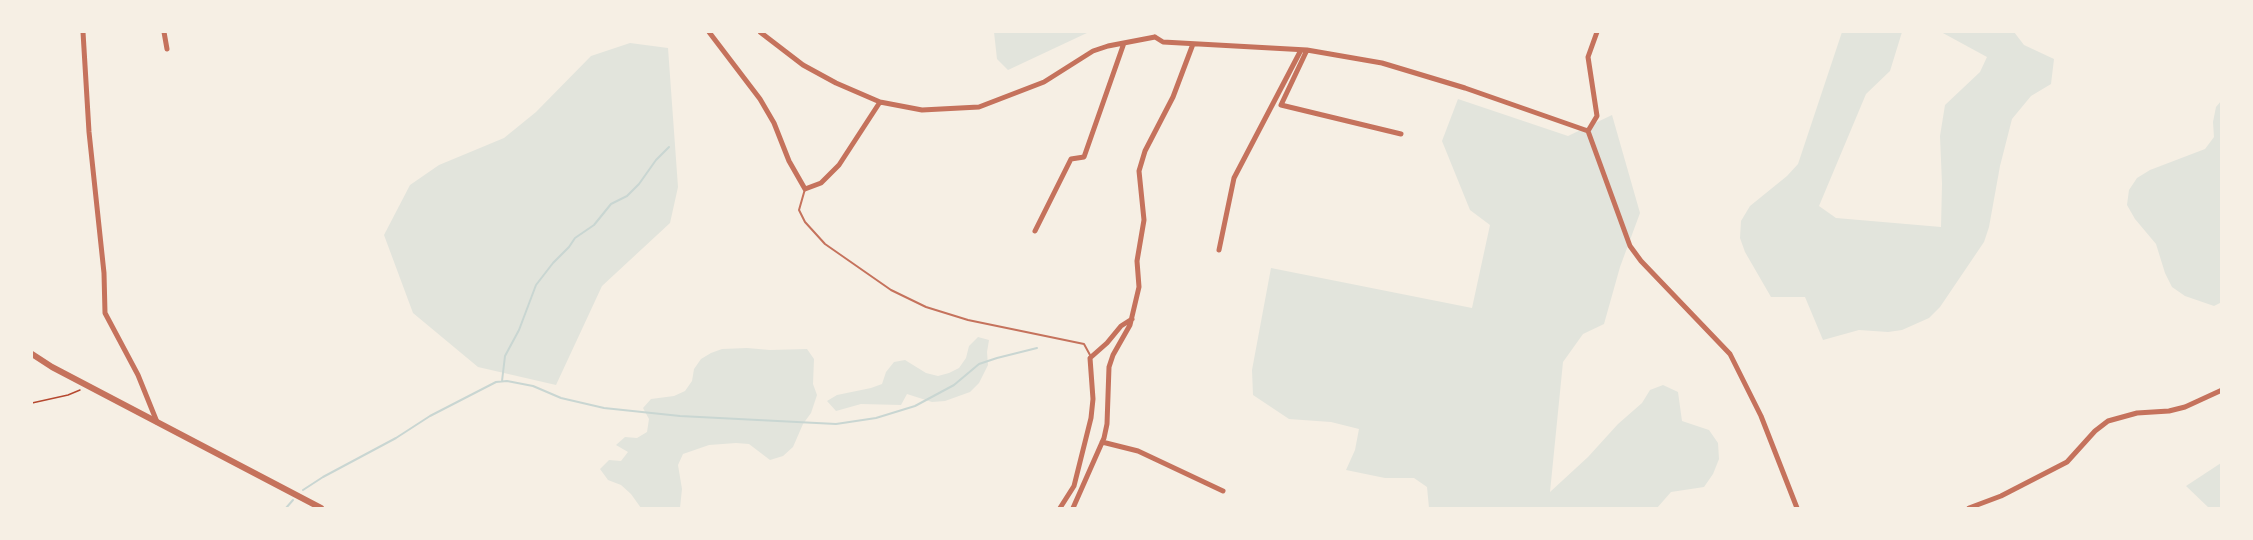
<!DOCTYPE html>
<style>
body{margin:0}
#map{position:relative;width:2253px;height:540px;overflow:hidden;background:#f6efe4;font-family:"DejaVu Sans",sans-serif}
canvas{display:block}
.frame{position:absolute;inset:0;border:33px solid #f6efe4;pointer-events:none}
</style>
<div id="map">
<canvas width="2253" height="540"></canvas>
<div class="frame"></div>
</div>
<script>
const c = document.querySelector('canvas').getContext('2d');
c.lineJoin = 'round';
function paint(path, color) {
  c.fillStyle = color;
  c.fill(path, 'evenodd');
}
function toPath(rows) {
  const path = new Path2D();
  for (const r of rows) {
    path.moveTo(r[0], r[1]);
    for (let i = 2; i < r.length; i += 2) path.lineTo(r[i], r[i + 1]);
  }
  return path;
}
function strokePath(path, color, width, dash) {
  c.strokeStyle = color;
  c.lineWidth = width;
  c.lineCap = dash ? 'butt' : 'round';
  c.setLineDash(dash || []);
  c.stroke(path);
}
paint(toPath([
 [994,32,1089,32,1008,70,997,59],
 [1842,32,1902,32,1890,71,1866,94,1819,206,1836,218,1941,227,1942,184,1940,136,1945,105,1980,72,1987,57,1941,32,2014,32,2024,45,2054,59,2051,84,2031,96,2012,119,2000,166,1989,227,1984,242,1940,307,1929,318,1902,330,1888,332,1859,330,1823,340,1805,297,1771,297,1745,252,1740,238,1741,221,1750,206,1787,176,1798,164],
 [630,43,668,48,678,187,670,223,602,286,556,385,478,367,413,313,384,235,410,185,439,165,504,138,536,112,591,56],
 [1458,99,1568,136,1612,115,1640,213,1620,267,1604,324,1583,334,1563,362,1550,492,1588,457,1618,424,1642,403,1650,390,1663,385,1678,392,1682,421,1709,430,1718,443,1719,459,1713,474,1704,487,1671,492,1657,508,1429,508,1427,487,1414,478,1385,478,1346,470,1355,450,1359,429,1331,422,1289,419,1253,395,1252,370,1271,268,1472,308,1490,225,1470,210,1442,141],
 [2221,101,2222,302,2214,306,2185,296,2172,287,2165,273,2156,244,2135,219,2127,205,2129,190,2137,178,2150,170,2205,149,2214,137,2213,122,2216,107],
 [978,337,989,340,987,352,988,365,979,383,970,392,945,401,932,402,907,394,901,405,861,404,836,411,827,401,837,395,871,388,882,384,886,372,894,362,905,360,926,373,938,376,949,373,959,368,966,358,969,346],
 [747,348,770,350,807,349,814,359,813,384,817,395,811,413,803,424,793,447,783,456,770,460,749,444,736,443,709,445,683,454,678,465,682,489,680,508,641,508,631,494,621,485,608,480,600,469,609,460,621,461,628,452,616,445,625,437,637,438,647,432,649,419,643,408,651,399,674,396,685,391,692,381,694,369,701,359,711,353,722,349],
 [2221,463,2221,508,2209,508,2186,486]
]), '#e2e4dc');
strokePath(toPath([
 [502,381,505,356,519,330,536,285,553,263,569,247,575,238,594,225,611,204,627,196,639,184,656,160,669,147],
 [303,490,323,477,396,438,430,416,496,382,507,381,533,386,561,398,604,408,680,416,836,424,876,418,915,406,954,385,979,364,997,358,1037,348],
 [286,508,293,500]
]), '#c9d6d2', 2);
strokePath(toPath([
 [32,403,68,395,80,390]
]), '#b5482f', 1.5);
strokePath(toPath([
 [805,189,799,210,805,222,825,244,891,290,926,307,968,320,1084,344,1090,355]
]), '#c5725c', 2);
strokePath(toPath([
 [83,32,89,132,104,273,105,313,138,375,157,422],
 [164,32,167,49],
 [709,32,760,99,774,123,789,161,805,189,821,183,839,165,880,102],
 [760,32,803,65,836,83,880,102,922,110,979,107,1044,82,1093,51,1108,46,1155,37],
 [1155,37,1163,42,1307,50,1382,63,1465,88,1588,131,1630,246,1641,261,1730,354,1761,416,1797,508],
 [1307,50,1281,105,1401,134],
 [1588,131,1597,116,1588,57,1597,32],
 [1035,231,1071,159,1084,157,1124,43],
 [1219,250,1234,178,1301,50],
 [1102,442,1138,451,1223,491],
 [1060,508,1074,486,1091,418,1093,399,1090,358,1107,343,1121,326,1132,319],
 [1073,508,1104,438,1107,424,1109,367,1113,355,1130,325,1139,287,1137,261,1144,220,1139,171,1145,151,1173,97,1193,44],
 [1969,508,2001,496,2067,462,2095,431,2108,421,2137,413,2169,411,2185,407,2222,390]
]), '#c5725c', 5);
strokePath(toPath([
 [32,354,52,367,321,508]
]), '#c5725c', 6);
</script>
